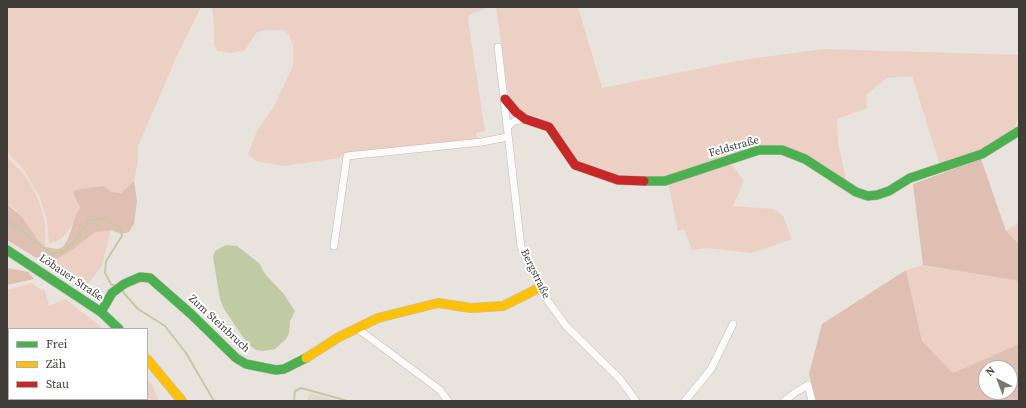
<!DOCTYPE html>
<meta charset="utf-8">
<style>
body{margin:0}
#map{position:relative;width:1026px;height:408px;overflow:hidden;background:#e8e3dc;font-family:"Source Serif 4",serif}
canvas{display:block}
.frame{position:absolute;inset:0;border:8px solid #403d38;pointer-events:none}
.legend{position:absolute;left:8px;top:328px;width:140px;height:72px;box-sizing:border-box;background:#fff;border:1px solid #b3b1af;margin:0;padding:5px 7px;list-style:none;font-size:12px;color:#403d38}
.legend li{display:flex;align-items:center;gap:8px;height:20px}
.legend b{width:20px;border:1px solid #b3b1af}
.north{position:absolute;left:978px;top:360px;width:40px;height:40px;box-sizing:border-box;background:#fff;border:1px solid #b3b1af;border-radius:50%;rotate:318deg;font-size:11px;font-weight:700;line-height:16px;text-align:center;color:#403d38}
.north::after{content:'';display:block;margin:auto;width:14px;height:18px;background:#7b7771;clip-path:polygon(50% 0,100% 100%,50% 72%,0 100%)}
</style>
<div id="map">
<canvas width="1026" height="408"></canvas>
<div class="frame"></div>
<ul class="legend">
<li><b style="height:5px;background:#4caf50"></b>Frei</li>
<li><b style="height:5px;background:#ffc107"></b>Zäh</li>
<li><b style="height:5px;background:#c62828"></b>Stau</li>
</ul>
<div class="north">N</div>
</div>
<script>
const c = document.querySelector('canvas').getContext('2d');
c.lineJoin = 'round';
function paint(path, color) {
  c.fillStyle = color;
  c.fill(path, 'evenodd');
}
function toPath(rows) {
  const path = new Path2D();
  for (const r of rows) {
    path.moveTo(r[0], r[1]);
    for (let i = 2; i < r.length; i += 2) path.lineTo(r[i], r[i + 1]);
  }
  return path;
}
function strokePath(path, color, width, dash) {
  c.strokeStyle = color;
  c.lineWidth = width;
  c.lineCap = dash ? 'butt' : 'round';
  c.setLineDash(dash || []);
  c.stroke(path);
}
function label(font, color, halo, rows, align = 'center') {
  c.font = font + ' "Source Serif 4",serif';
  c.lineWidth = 4;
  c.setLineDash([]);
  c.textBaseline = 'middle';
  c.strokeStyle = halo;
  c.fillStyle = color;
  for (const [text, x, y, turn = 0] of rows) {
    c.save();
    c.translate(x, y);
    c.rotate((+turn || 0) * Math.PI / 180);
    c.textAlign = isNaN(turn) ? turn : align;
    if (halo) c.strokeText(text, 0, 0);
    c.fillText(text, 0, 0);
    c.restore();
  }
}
paint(toPath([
 [310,393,338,401,307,401]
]), '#e0d8cb');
paint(toPath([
 [10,7,201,7,176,58,138,146,138,161,134,181,121,193,113,192,103,186,73,193,80,208,77,212,74,223,61,239,49,244,47,221,40,198,24,170,7,152,7,11],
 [212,7,489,7,469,15,468,20,485,131,476,133,477,140,345,153,339,158,284,166,256,161,248,154,257,131,273,108,293,66,293,46,289,34,282,30,265,30,256,33,245,50,231,53,218,51,214,45,214,25],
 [496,7,578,7,602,88,742,60,823,49,1019,55,1019,115,1014,130,988,147,940,165,912,76,887,78,866,95,867,108,837,119,838,143,847,183,782,148,666,176,623,177,578,163,540,118,523,112,509,98],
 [7,157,22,172,32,186,40,204,45,224,45,247,38,240,15,209,7,204],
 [730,162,744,181,733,206,774,209,783,216,792,239,752,253,706,248,692,250,684,229,678,231,668,182],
 [1019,222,1019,244,1006,231],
 [103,230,111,230,102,266,87,285,82,285,54,268,49,261,58,258,95,232],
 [923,265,1019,281,1019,344,953,373,922,341,906,270],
 [32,283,41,290,44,289,49,306,65,299,104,329,9,329,9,399,147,399,147,379,152,385,159,401,7,401,7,290]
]), '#edd0c4');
paint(toPath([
 [981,159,1006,231,1019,244,1019,281,923,265,913,184],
 [134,181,137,201,134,224,129,232,121,234,111,230,95,232,72,250,58,258,43,262,7,240,7,204,22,217,38,240,45,247,58,249,63,247,68,239,77,212,80,208,73,193,75,190,103,186,113,192,121,193],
 [7,268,28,272,34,279,7,285],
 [906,270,922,341,953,373,1019,344,1019,401,816,401,809,374,822,324],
 [986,368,1010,368,1010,392,986,392]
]), '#e0bfb3');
paint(toPath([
 [226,245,237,246,259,263,265,274,283,293,295,311,290,321,289,333,286,339,275,349,263,351,256,350,247,343,224,309,220,299,213,257,215,251]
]), '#c2caa4');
strokePath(toPath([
 [7,220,53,255,63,251,74,243,89,220,104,219,120,228,122,236,106,261,105,273,111,284,115,286],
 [122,291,138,309,165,326,186,353,214,401],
 [294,401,295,391,301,388,348,401]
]), '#c2caa4', 2);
const street = toPath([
 [498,47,521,247,545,297,566,326,620,379,636,401],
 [507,127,515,121,525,119],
 [334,246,347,156,482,142,507,137],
 [358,329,440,390,448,401],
 [685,401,711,369,733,324],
 [784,401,796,392,808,385,812,401]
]);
const fast = toPath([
 [644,181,665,181,759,150,782,150,805,159,856,192,868,196,877,195,889,191,910,178,982,154,1019,131],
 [7,250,101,312,119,329],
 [101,312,112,293,124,284,140,277,150,278,191,314,236,358,246,364,276,370,284,369,306,358]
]);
const slow = toPath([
 [306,358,339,337,378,318,438,303,471,308,503,306,539,288],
 [147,359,182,401]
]);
const jam = toPath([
 [505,99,516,112,525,119,549,127,575,165,618,180,644,181]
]);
strokePath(street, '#bfbbb6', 8);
strokePath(fast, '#bfbbb6', 10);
strokePath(slow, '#bfbbb6', 10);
strokePath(jam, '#bfbbb6', 10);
strokePath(street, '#fcfbfa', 7);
strokePath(fast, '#4caf50', 9);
strokePath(slow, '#ffc107', 9);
strokePath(jam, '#c62828', 9);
label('11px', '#403d38', '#fff', [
 ["Feldstraße",734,147,-16],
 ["Bergstraße",535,274,64],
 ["Löbauer Straße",71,278,34],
 ["Zum Steinbruch",219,324,43]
]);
</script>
